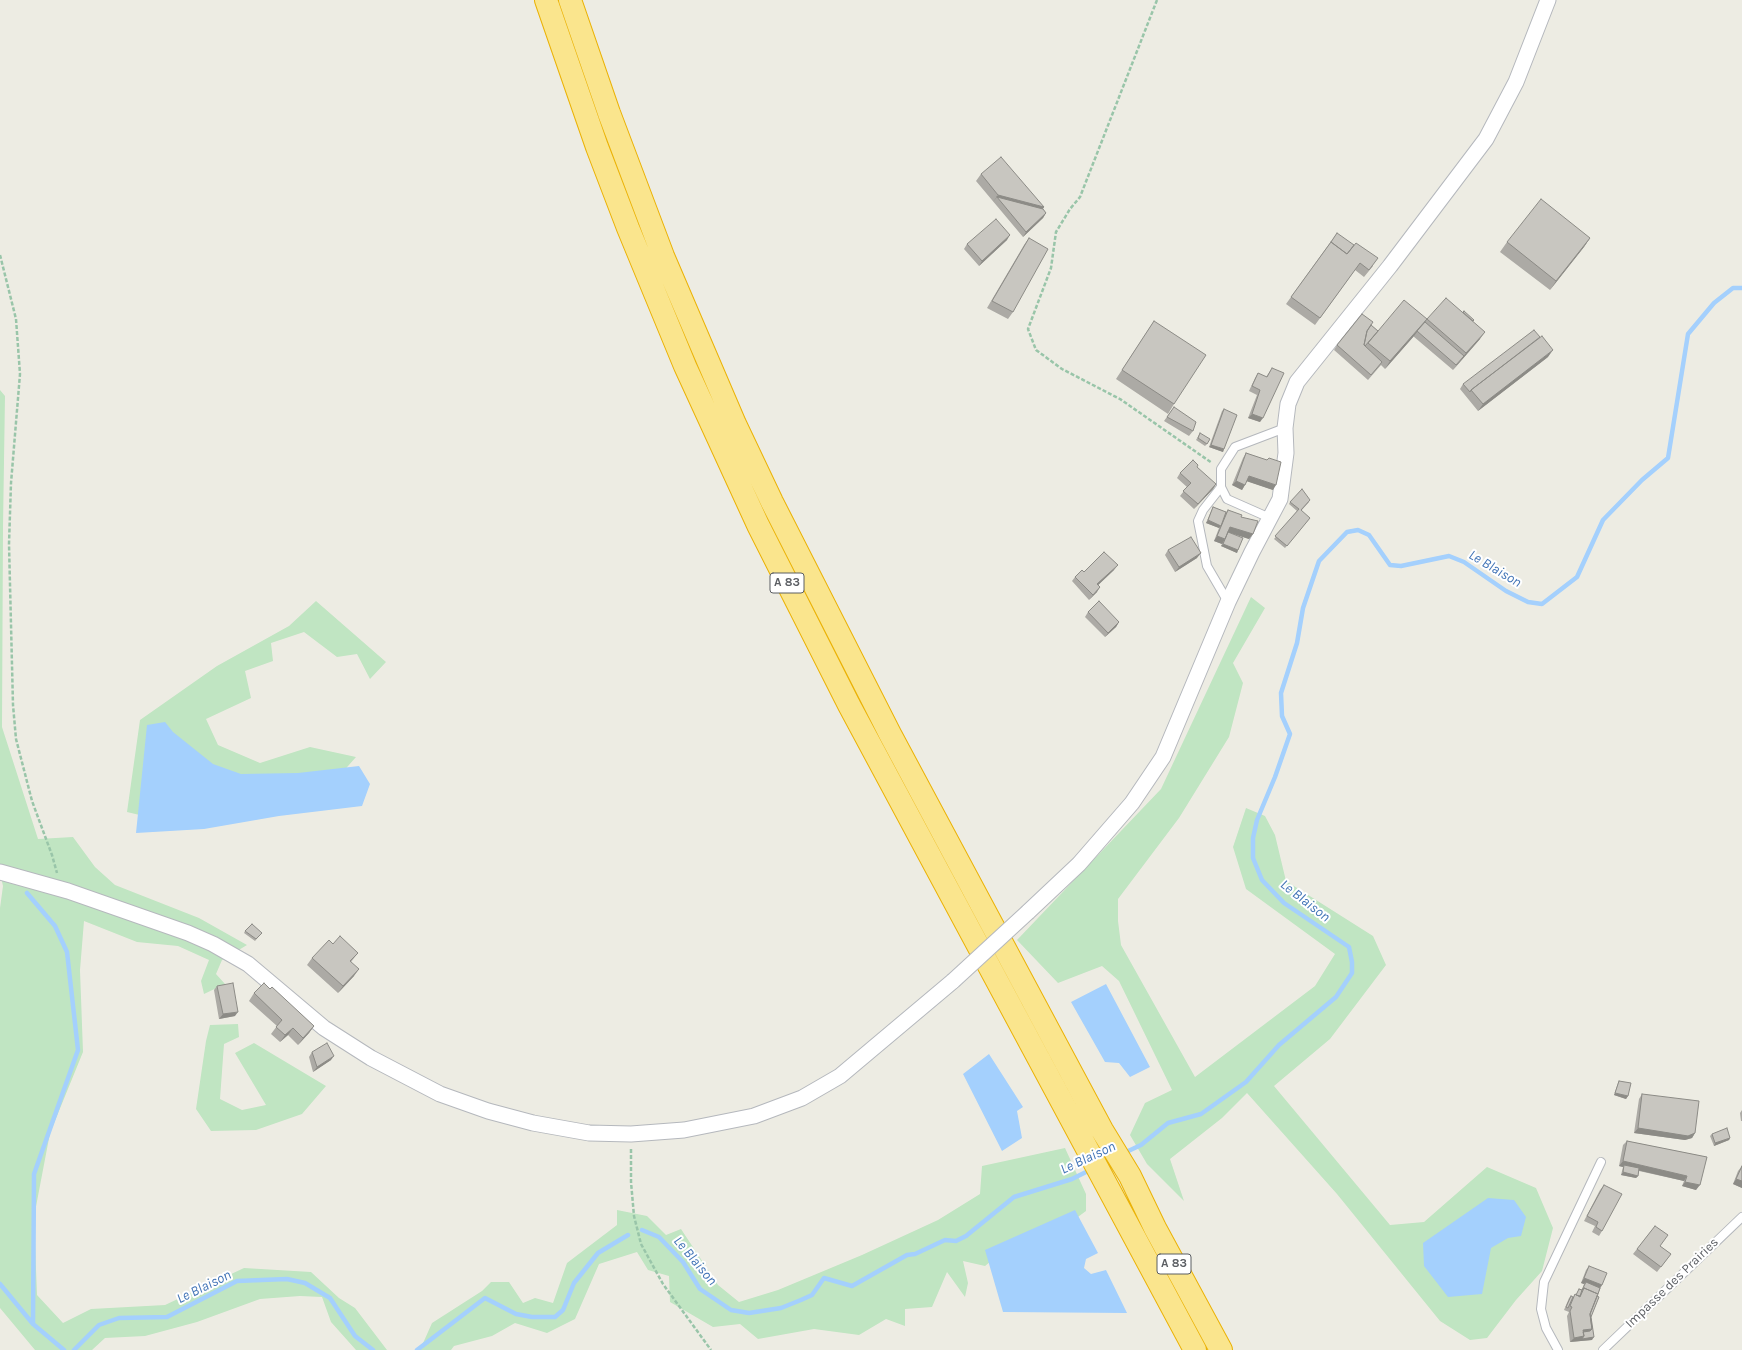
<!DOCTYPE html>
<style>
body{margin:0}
canvas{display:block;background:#edece3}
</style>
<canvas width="1742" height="1350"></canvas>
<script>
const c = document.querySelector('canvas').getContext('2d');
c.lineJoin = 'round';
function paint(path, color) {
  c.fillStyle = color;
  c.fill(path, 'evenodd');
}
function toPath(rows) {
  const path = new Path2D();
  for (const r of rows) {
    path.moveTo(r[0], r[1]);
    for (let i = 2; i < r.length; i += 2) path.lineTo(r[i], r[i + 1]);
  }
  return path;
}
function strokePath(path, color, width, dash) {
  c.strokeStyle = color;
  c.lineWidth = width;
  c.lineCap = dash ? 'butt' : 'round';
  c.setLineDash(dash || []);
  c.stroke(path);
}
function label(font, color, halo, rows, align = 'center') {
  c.font = font + ' Karla,sans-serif';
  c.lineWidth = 4;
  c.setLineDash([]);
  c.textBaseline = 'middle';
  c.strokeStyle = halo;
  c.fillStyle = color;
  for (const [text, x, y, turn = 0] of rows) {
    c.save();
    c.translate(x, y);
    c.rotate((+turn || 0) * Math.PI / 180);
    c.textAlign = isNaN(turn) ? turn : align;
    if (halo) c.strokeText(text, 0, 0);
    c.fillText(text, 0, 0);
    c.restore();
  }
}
paint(toPath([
 [0,390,5,396,3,527,2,727,38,839,73,837,95,867,115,885,199,918,247,945,222,960,216,974,225,984,204,994,201,981,209,960,178,946,137,942,84,921,80,970,83,1052,50,1133,34,1217,37,1295,63,1323,91,1309,165,1305,244,1268,311,1272,339,1298,355,1308,387,1350,356,1350,331,1322,322,1297,300,1296,260,1299,197,1322,145,1336,105,1338,92,1350,35,1350,0,1308,0,908,3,886,0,873],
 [1251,597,1265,608,1233,663,1243,683,1229,737,1179,818,1118,899,1118,921,1121,945,1195,1077,1315,986,1335,954,1246,889,1233,847,1246,808,1265,816,1275,835,1286,881,1373,936,1386,965,1330,1039,1274,1086,1390,1225,1424,1222,1487,1167,1536,1188,1553,1228,1542,1271,1516,1300,1487,1338,1470,1340,1440,1321,1337,1194,1247,1093,1222,1118,1170,1159,1184,1201,1147,1164,1130,1135,1145,1103,1172,1090,1119,981,1102,966,1058,983,1017,940,1161,789],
 [316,601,386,662,370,679,357,654,337,657,304,632,271,643,273,661,245,671,251,698,206,719,218,745,260,763,310,747,356,757,333,783,148,817,127,812,140,720,217,666,289,626],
 [238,1024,239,1037,224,1044,220,1099,242,1110,266,1105,235,1053,254,1043,326,1086,302,1114,256,1130,211,1131,196,1109,206,1041,210,1025],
 [1065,1148,1086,1194,1086,1211,1067,1225,1002,1252,985,1266,963,1261,968,1283,965,1297,947,1272,932,1307,905,1309,905,1326,886,1319,859,1335,814,1329,758,1339,740,1324,713,1327,670,1302,669,1276,648,1270,637,1252,599,1264,575,1319,547,1333,515,1323,492,1336,454,1346,451,1350,420,1350,432,1323,482,1291,491,1282,509,1282,523,1303,535,1298,553,1303,567,1263,617,1225,617,1210,647,1216,666,1235,681,1229,718,1285,739,1302,778,1290,862,1255,938,1220,980,1194,982,1166]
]), '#c0e5c2');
paint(toPath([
 [165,722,173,732,213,764,241,774,298,773,359,766,370,784,362,806,279,816,204,829,136,833,147,725],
 [1106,984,1150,1067,1130,1077,1119,1063,1105,1062,1071,1002],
 [989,1054,1023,1107,1017,1111,1022,1138,1002,1151,963,1074],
 [1488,1198,1514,1200,1526,1217,1521,1236,1508,1238,1491,1248,1482,1294,1448,1297,1424,1266,1423,1243],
 [1075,1210,1098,1253,1086,1259,1084,1268,1091,1274,1106,1270,1127,1313,1003,1312,985,1250]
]), '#a4d0fd');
strokePath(toPath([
 [27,893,55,926,67,952,78,1050,34,1174,33,1324,64,1350],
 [1124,1153,1141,1145,1168,1123,1201,1114,1246,1082,1279,1045,1336,997,1352,973,1352,962,1349,947,1284,903,1262,880,1253,858,1253,838,1257,820,1275,777,1290,734,1282,716,1281,693,1297,643,1303,608,1319,561,1347,532,1358,530,1369,535,1390,565,1401,566,1449,556,1464,562,1506,591,1528,602,1542,604,1577,577,1603,520,1642,480,1668,458,1688,334,1714,303,1733,288,1742,288],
 [642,1230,659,1237,683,1262,700,1289,731,1310,749,1313,781,1308,801,1300,812,1295,824,1278,852,1286,907,1255,915,1254,945,1240,956,1241,966,1236,1014,1197,1072,1179,1092,1169],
 [0,1284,33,1324],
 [74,1350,99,1325,119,1318,167,1317,237,1281,287,1279,305,1283,330,1298,355,1336,373,1350],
 [417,1350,485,1298,516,1314,532,1317,555,1317,563,1310,574,1283,598,1253,628,1235]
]), '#a4d0fd', 4.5);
const service = toPath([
 [1221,487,1203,510,1198,521,1207,566,1228,602],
 [1270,518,1227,499,1221,487,1221,469,1235,447,1285,428],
 [1558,1350,1546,1328,1541,1309,1544,1282,1601,1162],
 [1603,1350,1742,1217]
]);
const minor = toPath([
 [0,872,68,891,188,933,213,944,248,964,324,1028,371,1058,440,1094,488,1111,533,1123,589,1133,631,1134,684,1130,754,1116,802,1098,840,1076,953,981],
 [1028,912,1079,864,1132,803,1163,757,1228,602,1252,552,1280,499,1286,453,1285,428,1288,404,1297,382,1390,266,1486,139,1516,82,1548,0]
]);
const motorway = toPath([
 [546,0,597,147,628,228,685,366,758,525,849,705,1195,1350],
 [570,0,609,113,663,256,735,424,772,502,890,734,1102,1130,1130,1176,1155,1228,1221,1350]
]);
strokePath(service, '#b5b8bd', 10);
strokePath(minor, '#b5b8bd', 17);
strokePath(motorway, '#ebb206', 24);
strokePath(toPath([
 [1157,0,1080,197,1070,209,1056,232,1051,268,1028,329,1036,350,1062,369,1120,399,1212,463],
 [0,255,16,319,20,374,11,483,9,544,13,705,16,739,32,801,52,855,57,873],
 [631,1149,631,1182,634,1216,641,1244,663,1284,711,1350]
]), '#99c5a9', 2.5, [4, 2]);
strokePath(service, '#fff', 8);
strokePath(minor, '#fff', 15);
strokePath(motorway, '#fae58d', 22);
const minorBridge = toPath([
 [953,981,1028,912]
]);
strokePath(minorBridge, '#b5b8bd', 17, []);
strokePath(minorBridge, '#fff', 15);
paint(toPath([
 [981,174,1044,207,1043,209,1046,213,1043,218,1023,237,976,181],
 [1337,233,1373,266,1364,277,1355,270,1315,325,1286,304],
 [1029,238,1013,312,1008,319,987,308,1024,245],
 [1590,238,1584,247,1550,290,1500,252,1507,242],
 [1007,240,979,266,964,249,967,244],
 [1463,312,1473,321,1480,339,1453,370,1413,336,1414,336,1385,369,1381,365,1368,380,1334,350,1337,345,1371,325,1378,331,1427,319],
 [1154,321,1174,404,1168,414,1116,379],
 [1548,357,1478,411,1460,389,1463,384],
 [1272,368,1260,422,1248,418,1257,395,1249,391,1255,378,1258,373,1266,377],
 [1174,407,1193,431,1189,436,1164,421],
 [1224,409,1224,449,1223,452,1209,447,1222,411],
 [1200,433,1207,444,1205,446,1196,440],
 [1246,453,1267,460,1269,458,1273,490,1247,481,1242,490,1232,485,1243,458],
 [1180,473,1216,484,1213,489,1194,509,1180,496,1187,487,1177,478],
 [1290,502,1309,502,1301,511,1310,518,1285,548,1274,539,1297,511,1289,504],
 [1213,507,1226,512,1228,510,1241,517,1253,534,1249,539,1228,532,1238,550,1237,553,1221,546,1222,544,1214,541,1219,528,1206,523,1212,509],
 [1168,550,1197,558,1175,572,1165,555],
 [1114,570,1098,585,1097,592,1089,600,1072,581,1075,577,1084,572],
 [1088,612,1119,622,1116,627,1105,637,1085,617],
 [245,931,260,935,255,941,244,933],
 [333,944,358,953,351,962,354,976,338,993,307,965,312,958],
 [217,986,235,1016,219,1019,214,990],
 [270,989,314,1026,309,1033,298,1045,288,1035,280,1042,271,1034,277,1026,249,1001,254,993],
 [312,1052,331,1060,313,1072,309,1057],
 [1619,1081,1628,1096,1626,1099,1614,1095,1618,1083],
 [1642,1094,1695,1133,1692,1138,1685,1140,1634,1133,1639,1099],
 [1742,1110,1742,1121,1741,1121,1740,1113],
 [1712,1134,1730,1138,1729,1140,1714,1146,1710,1136],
 [1627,1141,1707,1157,1696,1190,1682,1186,1684,1181,1639,1171,1638,1176,1636,1178,1621,1175,1623,1167,1619,1166,1623,1145],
 [1742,1166,1742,1188,1733,1184,1738,1171],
 [1604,1185,1602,1231,1599,1236,1592,1232,1595,1226,1584,1221,1600,1190],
 [1655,1226,1660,1246,1671,1254,1657,1272,1633,1254],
 [1589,1266,1602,1285,1598,1294,1591,1317,1592,1340,1570,1342,1567,1316,1569,1312,1564,1310,1569,1298,1571,1296,1573,1297,1575,1294,1576,1295,1579,1289,1582,1290,1584,1284,1581,1283,1586,1270]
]), '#acaaa5');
paint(toPath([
 [998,195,1044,207,1039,214,997,197,993,202],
 [1046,213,1043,218,1023,237,1026,232],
 [1010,235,1007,240,979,266,982,261],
 [1590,238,1584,247,1550,290,1556,281],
 [1427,319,1414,336,1385,369,1390,361],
 [1485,332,1480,339,1453,370,1466,353],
 [1553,350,1548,357,1478,411,1483,404],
 [1252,414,1263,418,1260,422,1248,418],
 [1211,445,1224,449,1223,452,1209,447],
 [1249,476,1276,485,1273,490,1246,481],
 [1236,481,1245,485,1242,490,1232,485],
 [1216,484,1213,489,1194,509,1198,504],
 [1208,520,1221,526,1219,528,1206,523],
 [1230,527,1253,534,1249,539,1227,532],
 [1217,536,1225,539,1222,544,1214,541],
 [1223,544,1238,550,1237,553,1221,546],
 [1201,553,1197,558,1175,572,1179,567],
 [1118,565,1114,570,1094,589,1097,584],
 [1100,587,1097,592,1089,600,1093,595],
 [1119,622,1116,627,1105,637,1108,633],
 [359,969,354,976,338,993,343,986],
 [238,1012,235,1016,219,1019,223,1014],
 [314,1026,309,1033,298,1045,303,1038],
 [293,1028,288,1035,280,1042,285,1035],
 [334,1056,331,1060,313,1072,317,1067],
 [1615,1093,1628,1096,1626,1099,1614,1095],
 [1638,1128,1695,1133,1692,1138,1685,1140,1634,1133],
 [1730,1138,1729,1140,1714,1146,1715,1143],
 [1623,1161,1687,1176,1684,1181,1624,1167,1624,1165,1623,1167,1619,1166],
 [1623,1172,1638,1176,1636,1178,1621,1175],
 [1736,1179,1742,1181,1742,1188,1733,1184],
 [1685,1182,1700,1185,1696,1190,1682,1186],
 [1584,1278,1602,1285,1598,1290,1586,1282,1584,1284,1581,1283],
 [1592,1329,1588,1333,1581,1334,1583,1330],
 [1584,1336,1594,1337,1592,1340,1570,1342,1574,1338]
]), '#8c8b86');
const building = toPath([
 [1001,157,1044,207,998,195,981,174,1001,157],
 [997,197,1043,209,1046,213,1026,232,997,197],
 [1541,199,1590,238,1556,281,1507,242,1541,199],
 [996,219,1010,235,982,261,967,244,996,219],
 [1337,233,1354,245,1347,254,1331,242,1337,233],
 [1029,238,1048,249,1013,312,992,301,1029,238],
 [1331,242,1347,254,1356,243,1378,258,1369,270,1360,263,1320,318,1291,297,1331,242],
 [1446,298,1485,332,1466,353,1427,319,1390,361,1368,343,1404,300,1427,319,1446,298],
 [1464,311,1474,320,1473,321,1463,312,1464,311],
 [1362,314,1373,322,1367,331,1364,345,1382,362,1371,375,1337,345,1362,314],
 [1154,321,1206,355,1174,404,1122,370,1154,321],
 [1425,322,1464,356,1456,365,1417,331,1425,322],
 [1371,325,1378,331,1365,346,1364,345,1367,331,1371,325],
 [1534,330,1540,337,1471,390,1470,392,1463,384,1534,330],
 [1542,336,1553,350,1483,404,1471,390,1542,336],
 [1272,368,1284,373,1263,418,1252,414,1260,390,1252,386,1258,373,1267,377,1272,368],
 [1174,407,1196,422,1193,431,1167,417,1174,407],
 [1224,409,1237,415,1224,449,1211,445,1224,409],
 [1200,433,1210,439,1207,444,1198,438,1200,433],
 [1246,453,1267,460,1269,458,1281,462,1276,485,1249,476,1245,485,1236,481,1246,453],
 [1193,460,1198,465,1197,467,1216,484,1198,504,1183,491,1191,483,1180,473,1193,460],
 [1302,489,1310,500,1301,510,1310,518,1287,546,1275,536,1299,509,1290,502,1302,489],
 [1213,507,1226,512,1221,526,1208,520,1213,507],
 [1228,510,1242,515,1241,517,1258,521,1253,534,1230,527,1225,539,1217,536,1228,510],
 [1228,532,1243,538,1238,550,1223,544,1228,532],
 [1191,537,1201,553,1179,567,1168,550,1191,537],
 [1104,552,1118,565,1097,584,1100,587,1093,595,1075,577,1082,570,1084,572,1104,552],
 [1099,601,1119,622,1108,633,1088,612,1099,601],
 [252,924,262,933,256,939,245,931,252,924],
 [340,936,358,953,350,961,359,969,343,986,312,958,329,940,333,944,340,936],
 [233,983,238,1012,223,1014,217,986,233,983],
 [264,983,270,989,272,987,314,1026,303,1038,293,1028,285,1035,276,1027,282,1020,254,993,264,983],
 [327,1043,334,1056,317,1067,312,1052,327,1043],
 [1619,1081,1631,1083,1628,1096,1615,1093,1619,1081],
 [1642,1094,1699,1101,1695,1133,1688,1136,1638,1128,1642,1094],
 [1727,1128,1730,1138,1715,1143,1712,1134,1727,1128],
 [1627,1141,1707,1157,1700,1185,1685,1182,1687,1176,1623,1161,1627,1141],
 [1624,1165,1639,1168,1638,1176,1623,1172,1624,1165],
 [1742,1166,1742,1181,1736,1179,1742,1166],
 [1604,1185,1622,1194,1602,1231,1596,1227,1598,1222,1587,1216,1604,1185],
 [1655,1226,1668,1235,1660,1246,1671,1254,1661,1267,1637,1249,1655,1226],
 [1589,1266,1607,1273,1602,1285,1584,1278,1589,1266],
 [1586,1282,1600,1288,1598,1294,1584,1288,1582,1290,1586,1282],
 [1584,1288,1598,1294,1590,1314,1592,1329,1583,1330,1584,1336,1574,1338,1570,1311,1572,1307,1570,1306,1575,1294,1580,1297,1584,1288],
 [1579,1289,1582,1290,1580,1296,1576,1295,1579,1289],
 [1571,1296,1573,1297,1568,1308,1566,1307,1571,1296],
 [1597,1296,1599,1297,1591,1317,1594,1337,1582,1339,1584,1336,1583,1332,1590,1331,1592,1329,1590,1314,1597,1296]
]);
paint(building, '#c8c6c0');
strokePath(building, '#8c8b86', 1);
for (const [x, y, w] of [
 [787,583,34],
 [1174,1264,34]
]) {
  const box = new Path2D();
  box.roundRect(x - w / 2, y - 10, w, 20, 3);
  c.fillStyle = '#fff';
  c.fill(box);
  strokePath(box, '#5b5e63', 1);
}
label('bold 12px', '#5b5e63', null, [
 ["A 83",787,583],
 ["A 83",1174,1264]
]);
label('13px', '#5b5e63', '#fff', [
 ["Impasse des Prairies",1672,1283,-44]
]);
label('italic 14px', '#4375b7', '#fff', [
 ["Le Blaison",1495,569,31],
 ["Le Blaison",1305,901,38],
 ["Le Blaison",1088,1158,-25],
 ["Le Blaison",695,1261,50],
 ["Le Blaison",204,1287,-26]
]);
</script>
